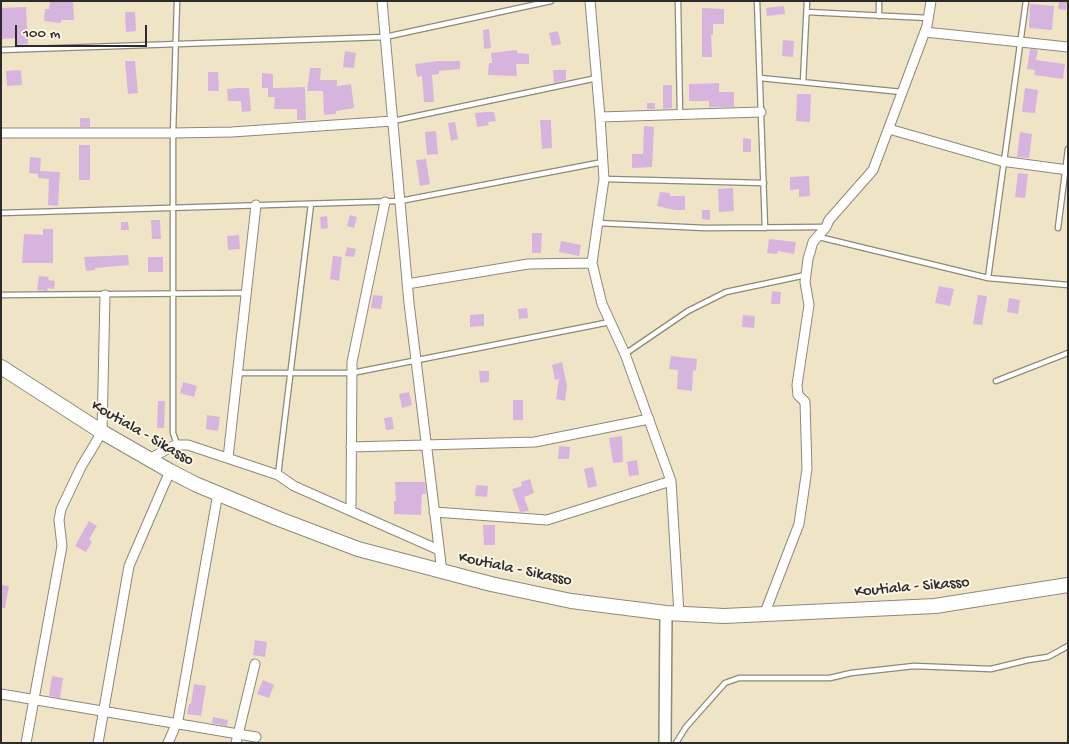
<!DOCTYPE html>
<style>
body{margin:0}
#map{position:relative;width:1069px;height:744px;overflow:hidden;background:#efe5c6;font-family:"Gochi Hand",sans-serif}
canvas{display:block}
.frame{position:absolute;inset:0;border:2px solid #2b2b2b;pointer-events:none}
.scale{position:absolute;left:15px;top:25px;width:132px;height:22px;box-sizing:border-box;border:2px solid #2b2b2b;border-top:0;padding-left:6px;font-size:15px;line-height:18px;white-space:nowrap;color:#2b2b2b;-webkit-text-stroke:4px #fcf5e5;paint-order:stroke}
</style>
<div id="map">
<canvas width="1069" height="744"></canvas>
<div class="frame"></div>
<div class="scale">100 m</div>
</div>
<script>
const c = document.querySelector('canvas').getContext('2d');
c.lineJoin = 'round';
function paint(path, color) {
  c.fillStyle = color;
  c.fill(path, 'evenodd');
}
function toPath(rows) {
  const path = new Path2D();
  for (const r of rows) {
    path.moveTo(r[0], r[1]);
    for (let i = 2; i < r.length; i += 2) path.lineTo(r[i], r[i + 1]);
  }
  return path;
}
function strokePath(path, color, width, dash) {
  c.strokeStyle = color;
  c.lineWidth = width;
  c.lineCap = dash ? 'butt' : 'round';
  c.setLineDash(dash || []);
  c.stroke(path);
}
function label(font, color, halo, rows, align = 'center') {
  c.font = font + ' "Gochi Hand",sans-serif';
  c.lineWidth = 4;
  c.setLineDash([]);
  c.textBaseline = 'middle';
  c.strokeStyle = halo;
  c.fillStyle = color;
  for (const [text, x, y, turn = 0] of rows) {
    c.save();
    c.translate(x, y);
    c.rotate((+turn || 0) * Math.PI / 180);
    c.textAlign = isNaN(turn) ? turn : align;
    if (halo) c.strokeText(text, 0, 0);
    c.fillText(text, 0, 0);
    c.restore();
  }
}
paint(toPath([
 [50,1,73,1,74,20,61,20,61,23,44,21,45,9,49,9],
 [1059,1,1067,1,1066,10,1058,9],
 [1030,4,1054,6,1052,30,1029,28],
 [784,6,785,14,767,16,766,8],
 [26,7,28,44,15,45,15,38,1,39,1,8],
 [702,8,724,9,724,24,713,24,713,35,711,35,712,57,702,57],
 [125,12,135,12,136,31,126,32],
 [489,29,491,48,484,49,483,30],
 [558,31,561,44,552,46,549,33],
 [783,40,794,41,793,57,782,56],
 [1030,49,1038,50,1036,60,1065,64,1063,79,1034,75,1035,70,1027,69],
 [517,50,517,53,529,54,529,64,516,64,517,76,488,75,489,63,492,63,491,53],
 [345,51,356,53,354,68,343,67],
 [125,61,135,61,138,93,128,94],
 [438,61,460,61,460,69,439,71,439,74,432,75,434,102,424,102,422,76,417,77,415,64],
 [310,68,321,68,320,80,337,80,337,86,351,84,354,108,336,111,336,114,324,115,323,91,307,91],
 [21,70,22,85,7,86,6,71],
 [553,70,566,70,566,80,554,83],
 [208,72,218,72,219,91,208,91],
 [262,73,273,74,273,88,305,87,306,120,297,120,297,109,274,109,275,97,268,97,268,88,262,88],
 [719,83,719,92,734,92,734,107,709,107,709,101,689,101,689,84],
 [663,85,672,85,672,108,663,109],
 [238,88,249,88,251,111,242,112,241,101,228,101,227,89],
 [1025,88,1038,90,1035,113,1022,112],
 [797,94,811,94,810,122,796,121],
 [647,103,655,103,655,109,647,109],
 [487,112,494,112,496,121,488,122,489,125,477,127,475,113],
 [80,118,90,118,90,127,80,127],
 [540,120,551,120,552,148,542,149],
 [455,122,458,139,451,141,448,123],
 [644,126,654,127,652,167,632,168,632,154,643,154],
 [436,131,438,154,427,155,425,132],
 [1020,132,1032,134,1029,158,1017,157],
 [743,138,751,139,751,152,743,152],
 [79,145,90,145,90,180,79,180],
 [30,157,41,158,40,171,60,172,58,206,48,205,49,179,38,178,38,174,29,173],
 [426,159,430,184,420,186,416,160],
 [1018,173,1028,174,1025,198,1015,197],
 [809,176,810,196,799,197,799,189,790,190,790,177],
 [733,188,734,211,719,212,718,189],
 [660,192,670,193,670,196,685,196,685,210,675,210,657,206],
 [702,210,710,210,710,220,702,219],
 [350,215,357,217,354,228,347,226],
 [327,216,328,228,321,229,320,217],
 [151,220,160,220,161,239,152,239],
 [121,222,128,222,129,230,121,230],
 [43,229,53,229,53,263,22,263,24,234,43,235],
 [532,233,542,233,541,253,532,253],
 [239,235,240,249,228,250,227,236],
 [769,239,796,242,794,254,778,251,777,254,767,253],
 [561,241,581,245,579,256,559,252],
 [347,247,356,249,354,257,345,256],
 [128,255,129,265,95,268,95,270,86,271,84,257],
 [333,256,342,257,339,281,330,279],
 [148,257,163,257,163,272,148,272],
 [39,276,49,277,48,280,55,281,54,289,48,288,47,291,37,290],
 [939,286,954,289,950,306,935,303],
 [772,291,781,292,780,304,771,304],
 [373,295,383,296,381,309,371,308],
 [978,295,987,296,982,325,973,324],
 [1009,298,1020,300,1018,314,1007,312],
 [527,308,528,318,519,319,518,309],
 [484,314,484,326,470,327,470,315],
 [743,315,755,316,754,328,742,327],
 [671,356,697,359,696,371,693,370,692,391,677,389,678,370,669,369],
 [562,362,567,386,565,401,556,399,559,379,555,380,552,365],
 [479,371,489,371,489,382,480,383],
 [183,382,197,386,194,397,180,393],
 [409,392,412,405,402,408,399,394],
 [513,400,523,400,523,420,513,420],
 [158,401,165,401,164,428,157,428],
 [207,415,220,417,218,431,206,429],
 [392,417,394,429,386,430,384,418],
 [622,436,623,462,613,463,609,438],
 [559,446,570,447,569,459,558,459],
 [637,460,639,475,629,476,627,462],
 [593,467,597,486,588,488,584,469],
 [530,479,534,493,524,497,529,511,520,512,512,489,522,486,521,482],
 [395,482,425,482,426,494,422,494,421,515,394,514,394,501,396,501],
 [476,485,488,486,487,497,475,496],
 [89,521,97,526,89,539,92,542,86,552,75,546],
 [483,525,495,525,495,545,484,545],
 [1,585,9,586,5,608,1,608],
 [255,640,267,642,265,657,253,655],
 [52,676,63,678,60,698,49,696],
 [263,680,274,685,269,698,257,694],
 [194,684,206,686,201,716,187,714,189,704,191,704],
 [213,717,228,720,227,726,212,723]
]), '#d7b4de');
const lane = toPath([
 [678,1,680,115],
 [757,1,765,228],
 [807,12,928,18],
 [879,16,879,1],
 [1,50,385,37,551,1],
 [760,78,902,92],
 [803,82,807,1],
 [393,121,597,78],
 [604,179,764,183],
 [1,213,400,201,603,162],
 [598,223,705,228,824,227],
 [1058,228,1068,149],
 [819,237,988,278,1068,285],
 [988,278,1026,1],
 [1,295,246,293],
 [625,354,688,311,726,292,806,275],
 [237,373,352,373,610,322],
 [996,381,1068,353],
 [177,444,173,433,173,133,177,1],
 [278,475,311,204],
 [676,743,686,727,725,683,739,678,830,678,851,673,914,666,991,669,1028,660,1048,657,1068,646]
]);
const street = toPath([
 [382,1,409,303,442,572],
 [590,1,600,117,604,179,592,263,602,304,625,354,671,481,679,614],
 [925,32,1068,47],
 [600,117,761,112],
 [889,129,1001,161,1068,170],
 [1,133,173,133,232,132,393,121],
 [407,284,528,264,592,263],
 [351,447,535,442,649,419],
 [228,458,256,205],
 [149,459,175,445,188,445,278,475,294,486,439,550],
 [351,511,352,362,385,202],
 [434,512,547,520,671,481],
 [764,615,799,524,807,469,805,402,798,395,797,385,809,305,805,282,808,259,813,242,826,227,829,220,873,170,927,26,931,1],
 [1,694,256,737],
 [26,743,62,546,59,520,61,509,81,467,102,432,105,295],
 [98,743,129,566,170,471],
 [168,743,178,720,218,493],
 [236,743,255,664]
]);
const secondary = toPath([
 [665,743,666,613]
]);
const primary = toPath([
 [1,367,102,432,170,471,195,484,279,519,358,549,491,584,571,601,666,613,724,616,935,606,1068,585]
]);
strokePath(lane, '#8d8878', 7);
strokePath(street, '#8d8878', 11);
strokePath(secondary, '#8d8878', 14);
strokePath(primary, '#8d8878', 16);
strokePath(lane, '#fff', 4.5);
strokePath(street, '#fff', 9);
strokePath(secondary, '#fff', 11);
strokePath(primary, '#fff', 14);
label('16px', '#2b2b2b', '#fcf5e5', [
 ["Koutiala - Sikasso",142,434,30],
 ["Koutiala - Sikasso",515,570,12],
 ["Koutiala - Sikasso",912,588,-5]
]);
</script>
